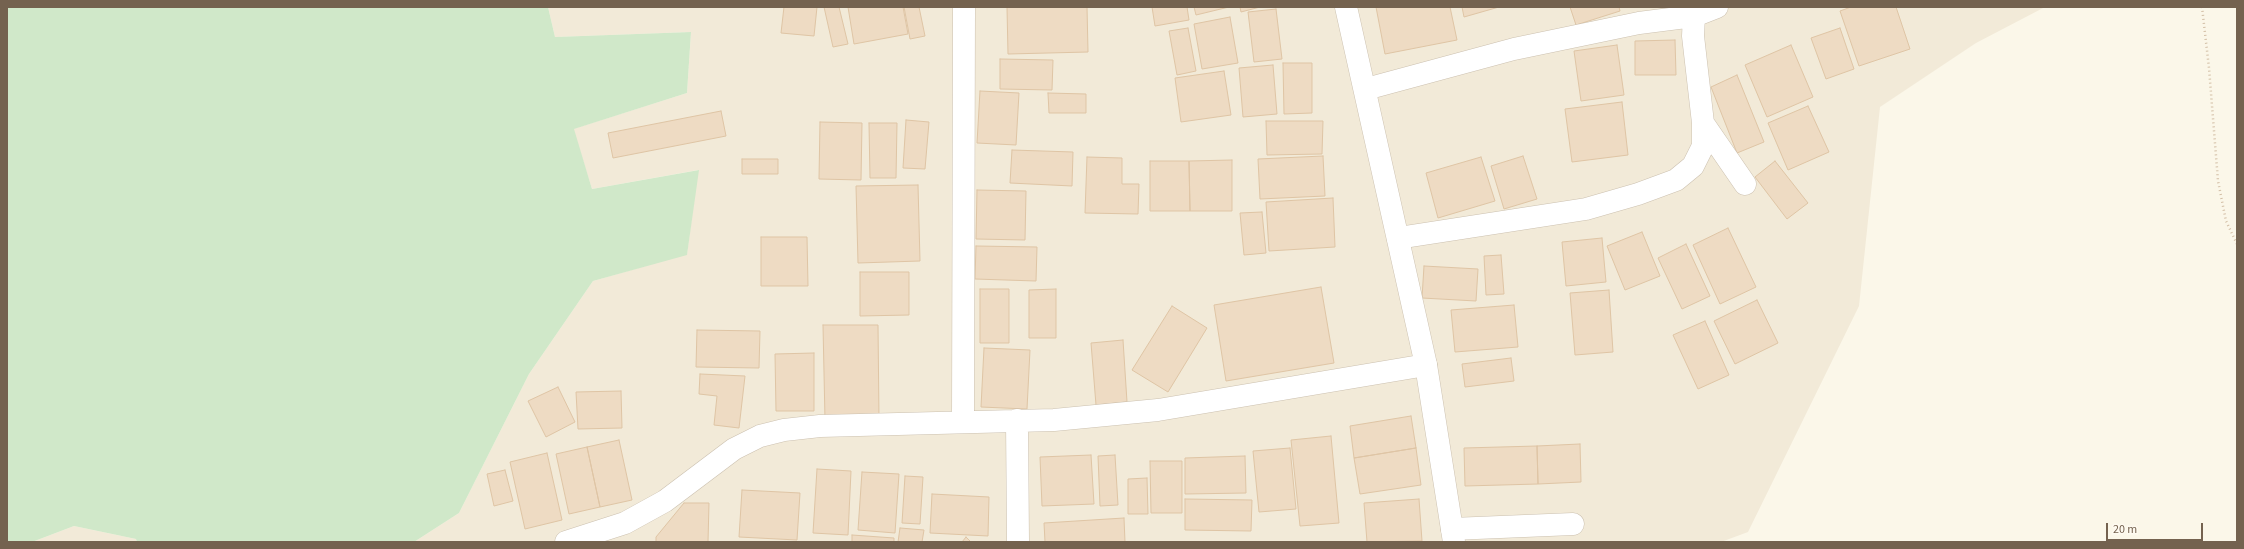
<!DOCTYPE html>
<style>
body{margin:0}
#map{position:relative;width:2244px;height:549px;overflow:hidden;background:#fbf7e9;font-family:"Source Sans 3",sans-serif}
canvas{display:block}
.frame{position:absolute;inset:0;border:8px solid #74624f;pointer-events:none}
.scale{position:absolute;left:2106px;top:523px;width:97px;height:18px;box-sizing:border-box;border:2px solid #74624f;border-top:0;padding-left:5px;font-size:12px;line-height:14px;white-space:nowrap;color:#74624f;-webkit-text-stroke:3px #fefaf0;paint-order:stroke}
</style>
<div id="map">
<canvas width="2244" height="549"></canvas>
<div class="frame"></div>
<div class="scale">20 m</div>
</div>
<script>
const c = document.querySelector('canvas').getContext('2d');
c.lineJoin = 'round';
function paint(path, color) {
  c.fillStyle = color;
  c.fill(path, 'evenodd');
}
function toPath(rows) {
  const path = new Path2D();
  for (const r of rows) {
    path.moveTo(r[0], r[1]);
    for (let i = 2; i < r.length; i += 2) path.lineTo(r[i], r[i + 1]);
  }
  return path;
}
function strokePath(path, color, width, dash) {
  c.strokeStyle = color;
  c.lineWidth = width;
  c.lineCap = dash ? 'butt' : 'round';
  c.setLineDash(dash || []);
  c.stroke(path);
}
paint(toPath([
 [548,7,2045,7,1976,43,1880,107,1859,306,1748,532,1721,542,414,542,459,513,529,374,593,281,687,254,698,170,592,189,573,129,687,93,691,32,555,37],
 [74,526,136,539,137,542,32,542]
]), '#f2ead8');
paint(toPath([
 [7,7,548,7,555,37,691,32,687,93,574,129,592,189,699,170,687,255,593,281,529,374,459,513,414,542,137,542,136,539,74,526,32,542,7,542]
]), '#d0e8c9');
const building = toPath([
 [784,7,817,7,814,36,781,33,784,7],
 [824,7,839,7,848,44,833,47,824,7],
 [848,7,903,7,908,34,854,44,848,7],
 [904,7,919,7,925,36,910,39,904,7],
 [1007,7,1087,7,1088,52,1008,54,1007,7],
 [1152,7,1187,7,1189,20,1155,26,1152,7],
 [1194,7,1229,7,1196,15,1194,7],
 [1240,7,1260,7,1241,12,1240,7],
 [1376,7,1450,7,1457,40,1385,54,1376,7],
 [1462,7,1499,7,1464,17,1462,7],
 [1570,7,1619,7,1620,11,1576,25,1570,7],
 [1851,7,1896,7,1910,49,1859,66,1840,11,1851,7],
 [1276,9,1282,59,1254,62,1248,12,1276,9],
 [1230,17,1238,63,1202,69,1194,24,1230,17],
 [1188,28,1196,71,1177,75,1169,31,1188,28],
 [1840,28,1854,69,1826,79,1811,38,1840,28],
 [1675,40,1676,75,1635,75,1635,41,1675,40],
 [1617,45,1624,95,1581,101,1574,51,1617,45],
 [1791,45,1813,97,1767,117,1745,65,1791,45],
 [1000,59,1053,60,1052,90,1000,89,1000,59],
 [1283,63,1312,63,1312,113,1284,114,1283,63],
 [1273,65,1277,114,1243,117,1239,68,1273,65],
 [1224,71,1231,115,1181,122,1175,78,1224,71],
 [1737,75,1764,142,1737,153,1711,87,1737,75],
 [980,91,1019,93,1016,145,977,143,980,91],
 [1048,93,1086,94,1086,113,1049,113,1048,93],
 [1622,102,1628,155,1572,162,1565,109,1622,102],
 [1808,106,1829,152,1788,170,1768,123,1808,106],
 [721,111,726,136,613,158,608,133,721,111],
 [906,120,929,122,925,169,903,168,906,120],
 [1266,121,1323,121,1322,154,1267,155,1266,121],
 [820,122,862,123,861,180,819,179,820,122],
 [869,123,897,123,896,178,870,178,869,123],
 [1012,150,1073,152,1072,186,1010,183,1012,150],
 [1323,156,1325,196,1260,199,1258,159,1323,156],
 [1523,156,1537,199,1504,209,1491,166,1523,156],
 [1087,157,1122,158,1122,184,1139,184,1138,214,1085,213,1087,157],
 [1481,157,1495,201,1438,218,1426,173,1481,157],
 [742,159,778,159,778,174,742,174,742,159],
 [1232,160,1232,211,1190,211,1189,161,1232,160],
 [1150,161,1189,161,1190,211,1150,211,1150,161],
 [1775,161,1808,203,1787,219,1755,177,1775,161],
 [918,185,920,261,858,263,856,186,918,185],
 [977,190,1026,191,1025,240,976,239,977,190],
 [1333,198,1335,247,1269,251,1266,202,1333,198],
 [1262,212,1266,253,1244,255,1240,213,1262,212],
 [1728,228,1756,287,1720,304,1693,245,1728,228],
 [1642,232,1660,276,1625,290,1607,246,1642,232],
 [761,237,807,237,808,286,761,286,761,237],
 [1602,238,1606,282,1566,286,1562,242,1602,238],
 [1686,244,1710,296,1682,309,1658,258,1686,244],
 [976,246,1037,247,1036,281,975,279,976,246],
 [1501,255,1504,294,1486,295,1484,256,1501,255],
 [1424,266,1478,269,1476,301,1422,298,1424,266],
 [860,272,909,272,909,315,860,316,860,272],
 [1321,287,1334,363,1226,381,1214,305,1321,287],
 [980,289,1009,289,1009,343,980,343,980,289],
 [1056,289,1056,338,1029,338,1029,290,1056,289],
 [1609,290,1613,352,1575,355,1570,293,1609,290],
 [1757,300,1778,343,1735,364,1714,321,1757,300],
 [1514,305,1518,347,1455,352,1451,310,1514,305],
 [1172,306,1207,328,1168,392,1132,370,1172,306],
 [1705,321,1729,375,1698,389,1673,335,1705,321],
 [823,325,878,325,879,419,825,420,823,325],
 [697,330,760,331,759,368,696,367,697,330],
 [1123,340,1127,402,1096,405,1091,343,1123,340],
 [984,348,1030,350,1027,409,981,407,984,348],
 [814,353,814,411,776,411,775,354,814,353],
 [1511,358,1514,381,1465,387,1462,364,1511,358],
 [700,374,745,376,739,428,714,425,717,396,699,394,700,374],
 [558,387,575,422,546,437,528,401,558,387],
 [621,391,622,428,578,429,576,392,621,391],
 [1411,416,1416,448,1354,458,1350,426,1411,416],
 [1331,436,1339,523,1300,526,1291,440,1331,436],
 [619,440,632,500,600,507,587,447,619,440],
 [1580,444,1581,482,1538,484,1537,446,1580,444],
 [1537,446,1538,484,1465,486,1464,448,1537,446],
 [587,447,600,507,569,514,556,454,587,447],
 [1290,448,1296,509,1259,512,1253,451,1290,448],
 [1416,448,1421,485,1360,494,1354,458,1416,448],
 [547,453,562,520,525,529,510,462,547,453],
 [1091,455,1094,504,1042,506,1040,457,1091,455],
 [1115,455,1118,505,1100,506,1098,456,1115,455],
 [1245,456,1246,493,1185,494,1185,458,1245,456],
 [1150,461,1182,461,1182,513,1151,513,1150,461],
 [817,469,851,471,848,535,813,533,817,469],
 [505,470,513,501,494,506,487,474,505,470],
 [862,472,899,474,895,533,858,530,862,472],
 [905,476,923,477,920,524,902,523,905,476],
 [1147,478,1148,514,1128,514,1128,479,1147,478],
 [742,490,800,493,797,540,739,537,742,490],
 [932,494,989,497,988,536,930,533,932,494],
 [1185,499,1252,500,1251,531,1185,530,1185,499],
 [1419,499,1422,541,1367,542,1364,503,1419,499],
 [684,503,709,503,708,542,656,542,656,537,684,503],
 [1124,518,1125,542,1045,542,1044,523,1124,518],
 [900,528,924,530,922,542,898,542,900,528],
 [852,535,894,538,894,542,852,542,852,535],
 [966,537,971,542,962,542,966,537]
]);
paint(building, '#eedbc3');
strokePath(building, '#dfc5a5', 1);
const minor = toPath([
 [1366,89,1514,49,1639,23,1694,16],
 [1703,123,1745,184],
 [1398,238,1586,209,1638,194,1676,180,1693,166,1703,146,1703,123,1693,36,1694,16,1717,7],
 [1017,420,1018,542],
 [963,421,964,7],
 [1452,529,1573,524],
 [566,542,625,523,665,501,734,449,760,436,784,430,820,426,1054,420,1158,410,1426,365]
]);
const tertiary = toPath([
 [1346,7,1426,365,1454,542]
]);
strokePath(minor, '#ccc1b0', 23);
strokePath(tertiary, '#ccc1b0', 23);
strokePath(toPath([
 [2202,7,2209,68,2218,181,2226,221,2237,244]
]), '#d3bfa6', 2.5, [1, 3]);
strokePath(minor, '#fff', 22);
strokePath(tertiary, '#fff', 22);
</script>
